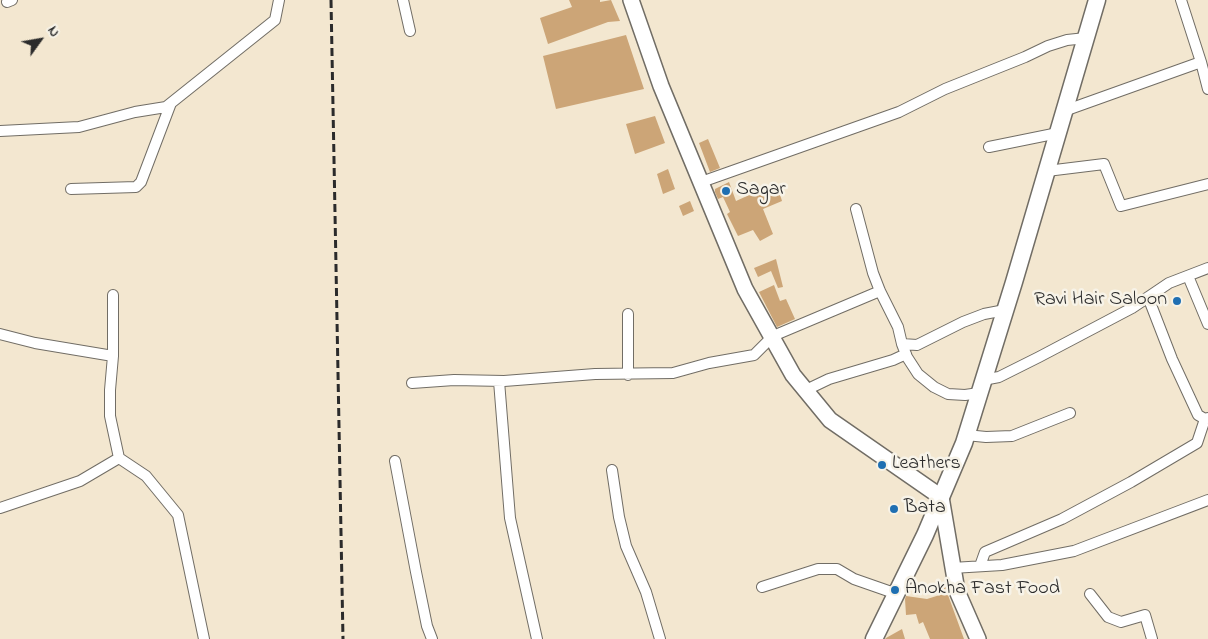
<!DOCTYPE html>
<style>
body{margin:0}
#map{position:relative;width:1208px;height:639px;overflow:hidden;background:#f3e7d0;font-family:"Indie Flower",sans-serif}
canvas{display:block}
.north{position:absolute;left:15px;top:15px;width:50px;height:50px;-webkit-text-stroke:4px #f7f3e8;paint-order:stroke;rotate:58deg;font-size:14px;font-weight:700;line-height:20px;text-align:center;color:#2b2b2b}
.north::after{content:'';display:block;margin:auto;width:18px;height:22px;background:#2b2b2b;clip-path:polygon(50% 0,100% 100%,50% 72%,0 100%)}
</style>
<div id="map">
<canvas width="1208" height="639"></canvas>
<div class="north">N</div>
</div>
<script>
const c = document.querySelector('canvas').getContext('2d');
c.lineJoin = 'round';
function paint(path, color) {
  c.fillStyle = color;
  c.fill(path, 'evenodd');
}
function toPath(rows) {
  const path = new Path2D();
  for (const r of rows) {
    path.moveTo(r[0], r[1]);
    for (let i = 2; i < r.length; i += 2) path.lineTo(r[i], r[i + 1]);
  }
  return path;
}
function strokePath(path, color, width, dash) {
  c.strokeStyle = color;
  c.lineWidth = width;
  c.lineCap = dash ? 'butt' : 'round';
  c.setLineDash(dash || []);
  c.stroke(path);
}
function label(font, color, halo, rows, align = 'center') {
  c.font = font + ' "Indie Flower",sans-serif';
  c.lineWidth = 5;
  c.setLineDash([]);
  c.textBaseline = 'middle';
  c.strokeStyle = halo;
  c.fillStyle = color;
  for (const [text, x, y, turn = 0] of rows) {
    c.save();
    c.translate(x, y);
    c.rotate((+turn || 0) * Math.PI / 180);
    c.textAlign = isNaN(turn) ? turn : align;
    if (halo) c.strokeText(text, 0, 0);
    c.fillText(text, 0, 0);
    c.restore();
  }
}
paint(toPath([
 [569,0,600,0,600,2,611,0,620,21,608,22,548,44,540,18,572,7],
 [626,35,644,89,556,109,543,56],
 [655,116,665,143,635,154,626,124],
 [708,139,720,168,710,172,699,143],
 [668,169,675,189,663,194,657,174],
 [729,182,736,201,756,192,757,194,777,185,782,201,763,209,773,234,760,241,753,230,738,236,727,214,730,212,723,197,718,199,715,192,715,189],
 [690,201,694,211,683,216,679,206],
 [776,259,783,287,778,288,771,271,758,277,754,268],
 [774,285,780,301,786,299,795,319,777,327,759,292],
 [947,586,948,595,964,639,930,639,923,622,919,624,916,614,906,615,905,599,906,596,927,599,943,594,941,588],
 [902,629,905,639,885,639,886,638]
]), '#cca577');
const street = toPath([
 [403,0,410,31],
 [1181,0,1201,62],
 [7,2,12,0],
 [1064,111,1201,62,1208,89],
 [0,131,79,127,135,112,166,107,275,20,279,0],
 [989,147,1058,133],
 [1047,171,1104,164,1121,206,1208,184],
 [707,180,899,112,945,89,1025,57,1048,46,1067,40,1086,38],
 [71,189,136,187,141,182,171,103],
 [856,209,873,273,880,291,898,327,902,344,907,357,918,374,934,387,948,394,965,395,979,393],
 [1188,276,1208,324],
 [113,295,113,356,110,390,110,416,119,458,146,476,178,515,204,639],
 [1148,297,1172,359,1198,415,1205,419],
 [0,334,35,343,113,356],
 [902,344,917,345,963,322,984,314,1005,310],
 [628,375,628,314],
 [983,380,999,377,1039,357,1132,308,1169,283,1208,268],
 [499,381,510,518,537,639],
 [412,383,454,380,504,381,595,374,673,373,709,363,754,355,773,336,880,291],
 [806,390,829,379,893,360,906,354],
 [966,435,986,437,1012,436,1070,413],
 [395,461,416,572,427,626,432,639],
 [612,470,619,517,626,546,646,592,660,639],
 [0,508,80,481,119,458],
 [980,566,985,552,1062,519,1131,482,1197,443,1205,419,1208,418],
 [952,568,1002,565,1074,551,1208,500],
 [762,587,818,569,837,569,854,579,897,594],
 [1090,594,1108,617,1121,622,1145,615,1152,639]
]);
const secondary = toPath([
 [631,0,661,86,745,289,793,375,830,420,941,497,957,591,978,639]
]);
const primary = toPath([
 [874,639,925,535,964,443,1014,282,1097,0]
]);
strokePath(street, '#716d65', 12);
strokePath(secondary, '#716d65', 18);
strokePath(primary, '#716d65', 19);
strokePath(street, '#fff', 10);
strokePath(secondary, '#fff', 15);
strokePath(primary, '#fff', 16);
strokePath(toPath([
 [331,0,343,639]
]), '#2b2b2b', 3, [8, 4]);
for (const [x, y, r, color] of [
 [726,191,5,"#1f6fb2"],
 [1177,301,5,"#1f6fb2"],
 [882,465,5,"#1f6fb2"],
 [894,509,5,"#1f6fb2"],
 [895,590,5,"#1f6fb2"]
]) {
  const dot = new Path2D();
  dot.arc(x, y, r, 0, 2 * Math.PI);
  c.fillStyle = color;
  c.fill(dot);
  strokePath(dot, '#f7f3e8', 2);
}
label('20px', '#2b2b2b', '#f7f3e8', [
 ["Sagar",736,191],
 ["Ravi Hair Saloon",1167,301,"right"],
 ["Leathers",892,465],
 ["Bata",904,509],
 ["Anokha Fast Food",905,590]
], 'left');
</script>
